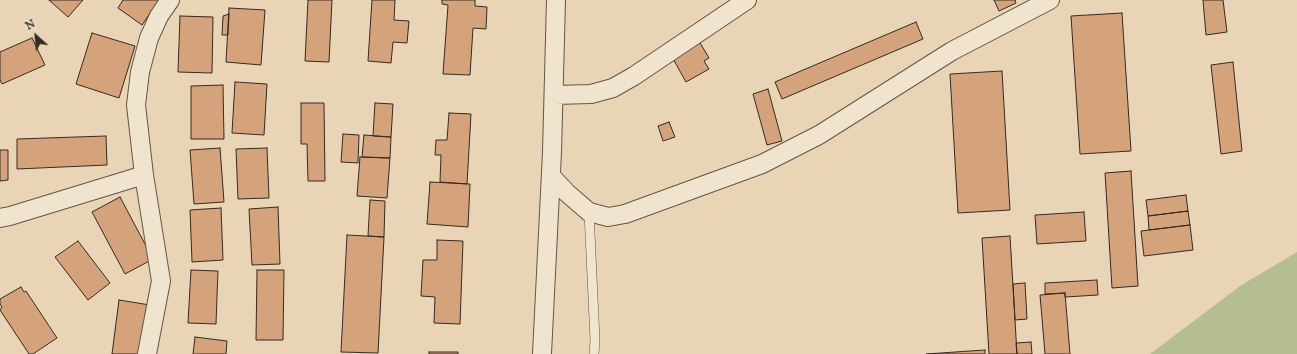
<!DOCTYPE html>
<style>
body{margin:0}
#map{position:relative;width:1297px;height:354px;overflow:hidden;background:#e9d5b5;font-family:"IM FELL Great Primer",serif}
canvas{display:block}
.north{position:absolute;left:16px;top:16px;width:40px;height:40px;-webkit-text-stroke:3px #f1e4cf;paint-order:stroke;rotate:333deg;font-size:11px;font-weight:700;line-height:16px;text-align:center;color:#362a22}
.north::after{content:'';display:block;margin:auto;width:14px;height:18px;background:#362a22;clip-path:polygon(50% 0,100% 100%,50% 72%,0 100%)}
</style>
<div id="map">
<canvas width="1297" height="354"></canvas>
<div class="north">N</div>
</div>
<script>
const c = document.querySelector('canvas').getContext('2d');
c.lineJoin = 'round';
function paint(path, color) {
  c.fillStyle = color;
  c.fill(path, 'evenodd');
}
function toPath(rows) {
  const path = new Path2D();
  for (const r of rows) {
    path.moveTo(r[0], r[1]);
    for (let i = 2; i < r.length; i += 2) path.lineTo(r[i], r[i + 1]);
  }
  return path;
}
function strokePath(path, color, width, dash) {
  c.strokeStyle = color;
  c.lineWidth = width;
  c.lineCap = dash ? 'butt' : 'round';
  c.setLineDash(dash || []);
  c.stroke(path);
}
paint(toPath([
 [1297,252,1297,354,1150,354,1240,286]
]), '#b4be90');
const building = toPath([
 [49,0,83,0,68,17,49,0],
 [123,0,159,0,142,25,118,8,123,0],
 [308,0,332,0,329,62,305,61,308,0],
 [372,0,395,0,394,20,409,21,407,43,393,42,391,63,368,61,372,0],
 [442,0,475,0,475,6,487,7,486,29,473,28,470,75,443,74,448,5,442,4,442,0],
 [994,0,1015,0,1016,3,999,11,994,0],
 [1203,0,1223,0,1227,32,1206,35,1203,0],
 [229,8,265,10,261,65,226,62,229,8],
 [1122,13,1131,151,1080,154,1071,16,1122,13],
 [229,14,228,35,222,35,223,16,229,14],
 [180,16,213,17,212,73,178,72,180,16],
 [916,22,923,39,782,99,775,82,916,22],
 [92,33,135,46,119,98,76,84,92,33],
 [32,38,45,65,2,84,0,80,0,52,32,38],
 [699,41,709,58,704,61,709,69,686,82,672,57,699,41],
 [1233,62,1242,151,1221,154,1211,65,1233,62],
 [1002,71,1010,210,958,213,950,74,1002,71],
 [235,82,267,84,264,135,232,133,235,82],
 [223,85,224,139,191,139,191,86,223,85],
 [768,89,782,141,767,145,753,94,768,89],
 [301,103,324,103,325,181,308,181,307,144,301,144,301,103],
 [375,103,393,104,391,137,373,136,375,103],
 [449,113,471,114,467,184,440,182,441,155,435,155,436,140,447,140,449,113],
 [669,122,675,137,663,141,658,126,669,122],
 [343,134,359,135,358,163,341,162,343,134],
 [364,135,391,137,390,158,362,157,364,135],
 [106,136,107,165,17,169,17,139,106,136],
 [220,148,224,202,194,204,190,150,220,148],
 [267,148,269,198,238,199,236,149,267,148],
 [0,150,8,150,8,180,0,181,0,150],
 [360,157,390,158,387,198,357,196,360,157],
 [1131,171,1138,286,1112,288,1105,173,1131,171],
 [430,182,470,184,468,227,427,224,430,182],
 [1186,195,1188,211,1148,216,1146,200,1186,195],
 [120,197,153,259,125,274,92,212,120,197],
 [370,200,385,201,384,237,368,236,370,200],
 [278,207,280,264,252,265,249,209,278,207],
 [221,208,223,260,192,262,190,210,221,208],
 [1188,211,1190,225,1149,230,1148,216,1188,211],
 [1084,212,1086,241,1037,244,1035,215,1084,212],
 [1190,225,1193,250,1144,256,1141,231,1190,225],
 [347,235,384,237,378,353,341,352,347,235],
 [1010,236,1017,354,989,354,982,238,1010,236],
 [437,240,463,241,460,324,434,323,435,297,421,296,423,260,437,260,437,240],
 [78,241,110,283,88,300,55,257,78,241],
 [191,270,218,271,216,324,188,323,191,270],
 [257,270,284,270,283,340,256,340,257,270],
 [1097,280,1098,295,1065,297,1065,293,1045,294,1045,283,1097,280],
 [1025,283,1027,319,1015,320,1013,284,1025,283],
 [21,287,24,292,26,291,57,338,33,354,29,354,0,310,2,307,0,304,0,299,21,287],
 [1065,293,1070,354,1045,354,1040,295,1065,293],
 [119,300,150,305,143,354,112,354,119,300],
 [195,337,227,341,226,354,193,354,195,337],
 [1031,342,1032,354,1017,354,1016,343,1031,342],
 [985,350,985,354,926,354,985,350],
 [429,352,458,352,458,354,429,354,429,352]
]);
paint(building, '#d4a27b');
strokePath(building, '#362a22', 1);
const service = toPath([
 [589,212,595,340,594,354]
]);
const minor = toPath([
 [554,95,591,94,613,88,634,76,747,0],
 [551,176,567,193,589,212,608,217,625,214,762,164,819,135,952,51,1050,0],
 [0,218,10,216,144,175],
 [147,354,161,281,144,175,136,105,140,72,149,38,159,16,170,0],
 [542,354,552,152,556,0]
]);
strokePath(service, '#635547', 10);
strokePath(minor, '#635547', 20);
strokePath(service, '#f1e4cf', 9);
strokePath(minor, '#f1e4cf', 18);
</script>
